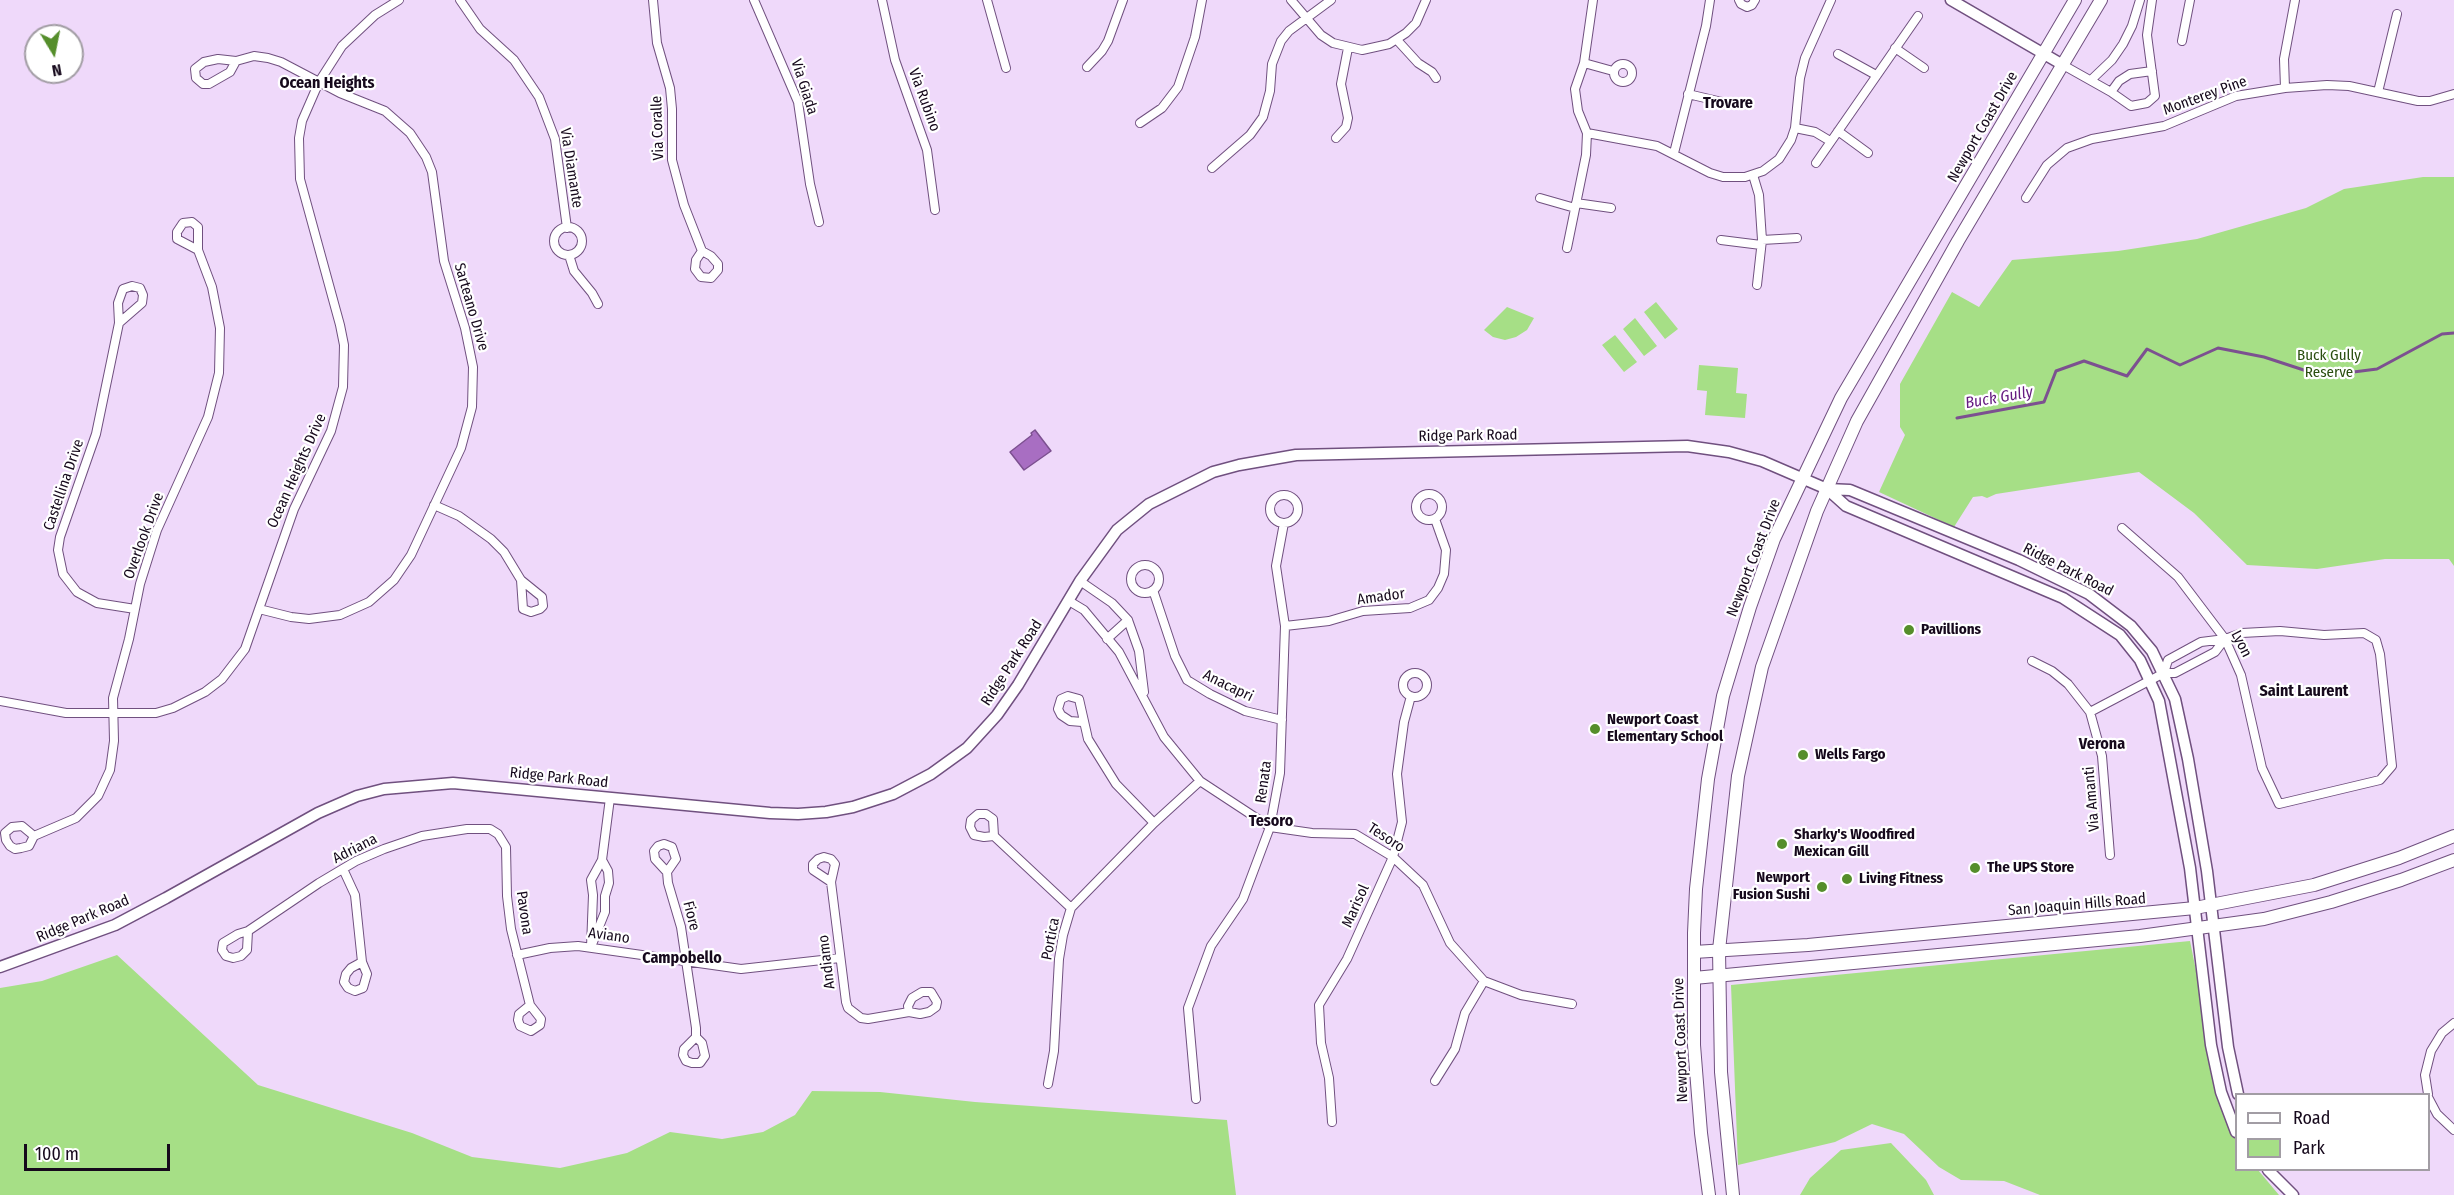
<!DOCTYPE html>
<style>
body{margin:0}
#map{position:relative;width:2454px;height:1195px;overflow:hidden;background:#efd9fa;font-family:"Fira Sans Condensed",sans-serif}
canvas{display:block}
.legend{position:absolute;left:2235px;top:1093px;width:195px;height:78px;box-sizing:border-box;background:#fff;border:2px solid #a29da4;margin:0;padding:8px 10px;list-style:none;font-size:18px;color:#16091c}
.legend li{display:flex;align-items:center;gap:12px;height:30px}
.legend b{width:30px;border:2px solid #a29da4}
.north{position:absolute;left:24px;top:24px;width:60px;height:60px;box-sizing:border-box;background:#fff;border:2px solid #a29da4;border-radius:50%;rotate:170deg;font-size:16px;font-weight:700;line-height:24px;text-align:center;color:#16091c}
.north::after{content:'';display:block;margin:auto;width:21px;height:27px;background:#558e2b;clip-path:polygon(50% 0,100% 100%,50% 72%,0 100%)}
.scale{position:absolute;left:24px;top:1144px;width:146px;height:27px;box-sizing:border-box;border:3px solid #16091c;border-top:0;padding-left:8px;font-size:18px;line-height:21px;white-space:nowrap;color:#16091c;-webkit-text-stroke:4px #fff;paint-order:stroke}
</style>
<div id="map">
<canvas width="2454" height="1195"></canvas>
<ul class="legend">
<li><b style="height:8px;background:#fff"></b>Road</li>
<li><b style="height:16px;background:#a6df86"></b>Park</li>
</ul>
<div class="north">N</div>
<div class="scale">100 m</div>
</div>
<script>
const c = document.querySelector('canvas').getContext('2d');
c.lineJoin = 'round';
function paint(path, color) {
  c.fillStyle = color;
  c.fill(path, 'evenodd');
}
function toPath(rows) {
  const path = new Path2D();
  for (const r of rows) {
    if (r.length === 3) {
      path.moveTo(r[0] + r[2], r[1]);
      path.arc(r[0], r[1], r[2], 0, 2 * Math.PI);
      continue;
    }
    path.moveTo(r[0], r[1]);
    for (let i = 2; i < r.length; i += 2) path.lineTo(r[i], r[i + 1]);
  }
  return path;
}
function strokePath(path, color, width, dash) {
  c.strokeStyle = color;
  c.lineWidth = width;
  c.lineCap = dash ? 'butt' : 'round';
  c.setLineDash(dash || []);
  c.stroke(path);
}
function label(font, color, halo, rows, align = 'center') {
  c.font = font + ' "Fira Sans Condensed",sans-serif';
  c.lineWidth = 4.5;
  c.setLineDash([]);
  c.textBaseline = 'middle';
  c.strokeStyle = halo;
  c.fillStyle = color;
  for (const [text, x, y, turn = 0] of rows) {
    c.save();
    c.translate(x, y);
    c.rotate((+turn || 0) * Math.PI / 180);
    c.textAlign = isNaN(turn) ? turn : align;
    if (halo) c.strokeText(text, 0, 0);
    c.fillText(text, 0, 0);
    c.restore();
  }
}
paint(toPath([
 [2423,177,2454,177,2454,566,2449,559,2385,559,2317,569,2247,565,2194,513,2139,472,1996,494,1987,498,1982,496,1973,497,1954,527,1879,492,1905,435,1900,427,1900,384,1952,292,1979,307,2012,260,2118,251,2197,239,2306,208,2344,189],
 [1656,302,1678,329,1665,339,1644,312],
 [1507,307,1534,318,1527,330,1516,337,1505,340,1493,337,1484,330],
 [1635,318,1657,346,1644,356,1623,329],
 [1615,335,1637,362,1624,372,1602,345],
 [1699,365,1738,368,1736,393,1747,394,1745,418,1705,415,1707,391,1697,390],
 [2190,941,2224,1110,2236,1134,2236,1170,2258,1170,2279,1195,2040,1195,2004,1181,1961,1180,1939,1167,1904,1134,1872,1124,1835,1142,1738,1165,1731,985],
 [117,955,258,1085,412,1133,472,1157,560,1168,627,1153,670,1132,722,1139,763,1132,795,1115,812,1091,880,1092,975,1102,1227,1120,1236,1195,0,1195,0,988,42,981],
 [1891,1143,1926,1180,1934,1195,1800,1195,1810,1178,1841,1150]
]), '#a6df86');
const water = toPath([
 [1035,430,1051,451,1024,470,1010,452,1032,435,1031,433,1035,430]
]);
paint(water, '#a86ec2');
strokePath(water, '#7c5090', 1.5);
strokePath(toPath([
 [1957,418,2044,402,2056,371,2084,361,2127,376,2147,349,2180,365,2218,348,2264,357,2322,376,2377,369,2442,334,2454,333]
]), '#7c5090', 3);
const minor = toPath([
 [460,0,480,29,514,60,539,97,555,139,567,228],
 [653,0,657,43,670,88,672,109,672,160,684,205,702,251,711,256,718,264,718,270,711,278,701,277,695,269,696,260,702,251],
 [754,0,798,102,810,184,819,222],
 [882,0,895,60,927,150,935,210],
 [987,0,1006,68],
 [1291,0,1321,35,1333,43,1362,50,1389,44,1406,33,1416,23,1426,0],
 [1739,0,1741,4,1747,7,1752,5,1755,0],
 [1397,40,1418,63,1432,72,1436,78],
 [2182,41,2190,0],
 [1895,48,1924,68],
 [1838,54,1876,75],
 [236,61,218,59,204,62,195,69,196,78,203,84,209,84,230,72,236,61,254,56,268,58,281,62,340,93,385,111,410,133,426,157,432,172,444,261,465,328,473,367,472,407,461,448,411,555,394,580,369,602,340,615,309,619,291,617,259,609],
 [1584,63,1613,71],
 [1623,73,9],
 [2063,65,2111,92],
 [1087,67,1102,51,1108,41,1123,0],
 [2152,71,2130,74,2119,81,2111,92,2131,106,2147,103,2155,96,2147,35,2152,0],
 [2091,80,2112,60,2123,44,2132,26,2140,0],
 [2285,88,2284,59,2295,0],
 [2378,92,2397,14],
 [1688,94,1722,102],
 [1140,123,1162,108,1178,87,1195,37,1202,0],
 [1795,128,1815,132,1830,141],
 [1838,131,1868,153],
 [1587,133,1657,146,1710,173,1723,177,1745,177,1763,171,1779,159,1791,140,1795,128,1800,78,1805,58,1831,0],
 [1336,138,1346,127,1348,118,1341,84,1348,48],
 [1674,153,1706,26,1710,0],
 [1816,163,1918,16],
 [1212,168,1250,135,1263,117,1270,91,1272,64,1281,41,1289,31,1331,0],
 [1753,175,1759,195,1762,240,1757,285],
 [1540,198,1575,208],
 [2026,198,2047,165,2067,148,2092,139,2164,126,2236,96,2285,88,2327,85,2349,86,2418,101,2430,101,2454,94],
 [1576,203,1611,208],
 [568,241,14],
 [1721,240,1761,245],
 [1762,240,1797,238],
 [1567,248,1586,155,1587,133,1578,111,1575,89,1584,63,1593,0],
 [569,255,574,271,592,293,598,304],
 [119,323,118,303,123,289,132,286,140,288,143,295,142,303,119,323,96,434,60,537,58,550,63,574,77,592,97,603,135,609],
 [1429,507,13],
 [1284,509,14],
 [434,505,459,516,491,539,504,552,521,580,523,609,531,612,540,609,543,606,542,597,521,580],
 [2122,528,2178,577,2225,639,2241,675,2262,768,2279,804,2380,780,2392,766,2380,654,2376,640,2364,633,2324,635,2280,631,2242,633,2225,639,2201,642,2168,660,2164,673],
 [1145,579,14],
 [1080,581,1112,603,1128,620,1139,651,1144,692],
 [1153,590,1175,656,1187,680,1210,694,1245,711,1282,720],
 [1069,601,1084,610,1119,652,1164,737,1200,781,1270,827,1312,833,1355,834,1393,857,1423,885,1450,943,1484,981,1521,995,1572,1004],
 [1285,626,1329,621,1363,611,1410,608,1429,600,1438,588,1444,574,1446,550,1435,519],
 [1107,639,1128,620],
 [2032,661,2052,671,2068,684,2090,712,2102,756,2110,855],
 [1415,685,12],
 [0,701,66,713,156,713,173,708,205,692,222,679,245,649,294,509,331,431,343,387,344,345,340,325,300,179,299,138,302,121,319,82,342,46,375,15,399,0],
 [2090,712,2164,673,2175,673,2215,652,2225,639],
 [1082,722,1070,721,1061,715,1058,709,1061,699,1068,696,1079,699,1088,739,1116,784,1154,823],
 [34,836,22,826,12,827,5,833,6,840,10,846,15,849,21,848,29,846,34,836,76,818,98,796,110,770,114,741,113,698,129,639,140,584,157,530,208,417,219,373,220,328,212,287,198,250,198,227,192,222,183,223,177,232,177,239,198,250],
 [994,836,993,819,986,814,978,814,971,820,970,827,974,835,984,837,994,836,1071,908],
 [343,869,355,895,362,962,367,974,363,988,355,991,348,988,344,982,346,974,351,968,362,962],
 [667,872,655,859,654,851,658,846,664,844,672,847,676,859,667,872,668,883,681,927,696,1028,696,1037,684,1049,683,1055,686,1061,692,1063,700,1063,705,1056,702,1043,696,1037],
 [831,882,813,870,813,864,818,859,824,857,831,859,835,864,831,882,846,1002,848,1008,861,1018,868,1019,909,1012,920,1014,929,1012,936,1007,937,1002,931,992,922,992,912,998,908,1006,909,1012],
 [248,931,238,934,223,943,222,950,226,956,233,958,241,956,247,950,248,931,319,883,356,861,384,849,422,836,467,829,490,829,498,834,506,847,507,896,511,929,530,1005,541,1019,540,1025,531,1031,520,1026,518,1020,519,1014,530,1005],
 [593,942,605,912,605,896,609,883,608,871,602,860],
 [591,947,593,895,591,880,602,860,610,798],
 [517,955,550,948,578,946,741,969,840,958],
 [1435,1081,1455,1049,1465,1013,1484,981],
 [1048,1084,1054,1051,1059,959,1063,935,1071,908,1154,823,1200,781],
 [2428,1094,2425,1075,2431,1051,2442,1033,2454,1023],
 [2428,1097,2437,1114,2454,1130],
 [1196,1099,1188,1008,1211,946,1243,899,1270,827,1280,773,1285,626,1276,566,1284,523],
 [1332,1122,1329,1078,1321,1043,1319,1005,1347,959,1393,857,1402,822,1397,774,1404,722,1411,696]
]);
const tertiary = toPath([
 [1951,0,2063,65],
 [1827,489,1850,490,2019,560,2089,594,2131,626,2152,651,2175,699,2188,759,2207,871,2228,1047,2238,1094],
 [0,967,115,925,166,898,318,813,357,796,384,789,453,783,770,813,798,814,826,812,853,807,893,794,931,774,967,748,997,715,1018,685,1080,581,1117,530,1149,504,1213,472,1239,465,1296,455,1687,446,1729,452,1762,461,1827,489,1846,506,2063,598,2120,635,2140,660,2159,701,2190,868,2211,1045,2221,1092,2236,1132],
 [2268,1170,2293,1195]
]);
const secondary = toPath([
 [1694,952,1808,945,2195,908,2314,885,2399,858,2454,836],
 [1694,978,2140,936,2264,919,2331,902,2401,880,2454,860]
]);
const primary = toPath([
 [1709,1195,1701,1133,1694,1045,1694,933,1696,889,1708,779,1723,696,1750,607,1774,539,1841,398,2075,0],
 [1733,1195,1721,1072,1719,950,1738,776,1762,667,1817,511,1857,421,1958,241,2101,0]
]);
strokePath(minor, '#70507f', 10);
strokePath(tertiary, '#70507f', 13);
strokePath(secondary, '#70507f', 14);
strokePath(primary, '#70507f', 14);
strokePath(minor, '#fff', 8);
strokePath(tertiary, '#fff', 10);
strokePath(secondary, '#fff', 12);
strokePath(primary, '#fff', 12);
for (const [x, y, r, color] of [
 [1909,630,6,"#558e2b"],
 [1595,729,6,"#558e2b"],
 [1803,755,6,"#558e2b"],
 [1782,844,6,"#558e2b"],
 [1975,868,6,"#558e2b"],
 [1847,879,6,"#558e2b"],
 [1822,887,6,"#558e2b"]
]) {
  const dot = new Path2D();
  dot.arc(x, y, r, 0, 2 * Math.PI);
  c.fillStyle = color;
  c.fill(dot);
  strokePath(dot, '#fff', 2);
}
label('15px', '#16091c', '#fff', [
 ["Via Giada",804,87,72],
 ["Monterey Pine",2205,96,-20],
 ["Via Rubino",924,100,70],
 ["Newport Coast Drive",1983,127,-60],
 ["Via Coralle",658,128,-92],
 ["Via Diamante",571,168,81],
 ["Sarteano Drive",471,307,74],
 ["Ridge Park Road",1468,436,-1],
 ["Ocean Heights Drive",297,471,-66],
 ["Castellina Drive",64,485,-71],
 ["Overlook Drive",144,536,-70],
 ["Newport Coast Drive",1754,558,-69],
 ["Ridge Park Road",2068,570,27],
 ["Amador",1381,597,-8],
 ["Lyon",2241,644,63],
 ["Ridge Park Road",1012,663,-57],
 ["Anacapri",1228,686,26],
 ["Ridge Park Road",559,778,6],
 ["Renata",1264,782,-82],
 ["Via Amanti",2092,799,-95],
 ["Tesoro",1386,838,33],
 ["Adriana",355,849,-27],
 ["San Joaquin Hills Road",2077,905,-5],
 ["Marisol",1356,906,-66],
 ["Pavona",524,913,82],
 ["Fiore",691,916,76],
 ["Ridge Park Road",83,919,-23],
 ["Aviano",609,936,8],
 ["Portica",1051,939,-79],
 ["Andiamo",827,962,-97],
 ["Newport Coast Drive",1681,1040,-92]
]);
label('15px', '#2a4e0f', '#fff', [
 ["Buck Gully",2329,356],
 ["Reserve",2329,373]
]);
label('bold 15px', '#16091c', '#fff', [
 ["Pavillions",1921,630],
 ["Newport Coast",1607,720],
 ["Elementary School",1607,737],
 ["Wells Fargo",1815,755],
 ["Sharky's Woodfired",1794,835],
 ["Mexican Gill",1794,852],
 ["The UPS Store",1987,868],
 ["Newport",1810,878,"right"],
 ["Fusion Sushi",1810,895,"right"],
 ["Living Fitness",1859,879]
], 'left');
label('bold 16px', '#16091c', '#fff', [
 ["Ocean Heights",327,84],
 ["Trovare",1728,104],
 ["Saint Laurent",2304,692],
 ["Verona",2102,745],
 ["Tesoro",1271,822],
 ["Campobello",682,959]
]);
label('italic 16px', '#651b81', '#fff', [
 ["Buck Gully",1999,398,-10]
]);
</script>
